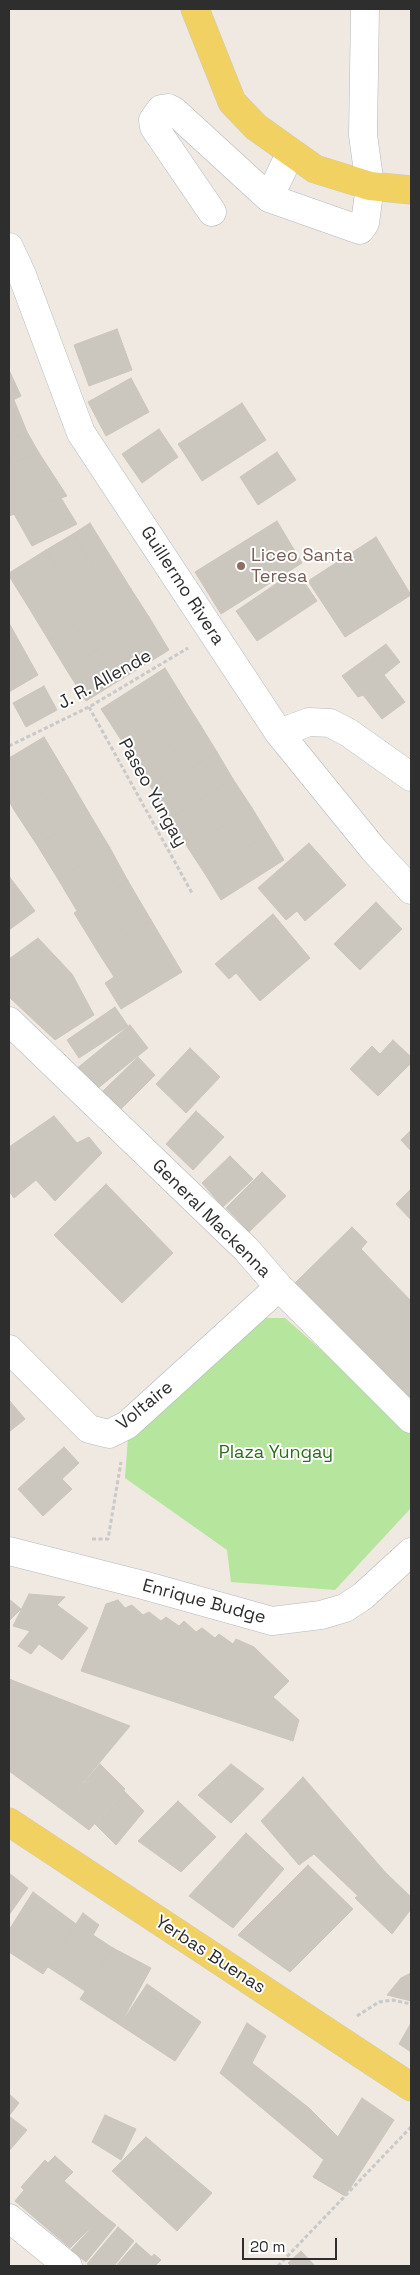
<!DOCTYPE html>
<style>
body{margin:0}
#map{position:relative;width:420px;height:2275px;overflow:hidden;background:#efe9e1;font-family:"Space Grotesk",sans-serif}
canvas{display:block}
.frame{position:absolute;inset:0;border:10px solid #2e2e2e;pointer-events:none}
.scale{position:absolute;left:242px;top:2238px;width:95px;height:22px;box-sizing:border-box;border:2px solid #2e2e2e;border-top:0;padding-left:6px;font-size:15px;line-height:18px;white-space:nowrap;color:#2e2e2e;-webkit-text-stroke:4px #fff;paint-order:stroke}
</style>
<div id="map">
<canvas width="420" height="2275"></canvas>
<div class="frame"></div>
<div class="scale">20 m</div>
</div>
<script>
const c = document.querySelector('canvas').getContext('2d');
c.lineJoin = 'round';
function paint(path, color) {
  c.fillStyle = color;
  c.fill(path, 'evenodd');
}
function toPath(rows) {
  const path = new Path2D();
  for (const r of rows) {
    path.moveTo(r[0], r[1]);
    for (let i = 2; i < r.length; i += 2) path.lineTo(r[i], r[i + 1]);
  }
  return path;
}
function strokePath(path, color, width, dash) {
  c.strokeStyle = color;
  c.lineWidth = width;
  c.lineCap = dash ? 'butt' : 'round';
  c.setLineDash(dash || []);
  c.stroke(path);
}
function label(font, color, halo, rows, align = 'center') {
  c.font = font + ' "Space Grotesk",sans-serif';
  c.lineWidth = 4;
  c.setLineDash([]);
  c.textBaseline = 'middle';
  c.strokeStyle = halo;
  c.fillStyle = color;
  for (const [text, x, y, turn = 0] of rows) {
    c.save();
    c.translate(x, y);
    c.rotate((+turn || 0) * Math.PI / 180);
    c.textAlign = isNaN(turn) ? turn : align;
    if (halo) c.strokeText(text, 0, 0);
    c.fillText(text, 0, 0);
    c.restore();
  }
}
paint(toPath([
 [263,1318,285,1318,411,1429,411,1508,335,1590,231,1582,227,1550,125,1478,128,1437]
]), '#b6e59e');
const building = toPath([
 [117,329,132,370,89,386,74,345,117,329],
 [9,370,21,396,9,402,9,370],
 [131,378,149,412,106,436,88,402,131,378],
 [14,400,27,432,9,439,9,402,14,400],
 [242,403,266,440,202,481,178,444,242,403],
 [159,429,178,457,142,483,122,454,159,429],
 [27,432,39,453,9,464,9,439,27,432],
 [277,452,296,480,258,505,240,477,277,452],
 [39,453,67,496,9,516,9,464,39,453],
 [61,498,77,524,32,546,14,514,61,498],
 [277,521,302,563,221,614,195,572,277,521],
 [90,523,111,557,94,568,73,534,90,523],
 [73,534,94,568,67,585,46,550,73,534],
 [376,537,411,595,345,637,308,581,376,537],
 [46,550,67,585,29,608,9,576,9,573,46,550],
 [111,557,131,589,49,641,29,608,111,557],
 [298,573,317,601,257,641,236,611,286,577,288,580,298,573],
 [131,589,149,617,66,669,49,641,131,589],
 [149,617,169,650,86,701,66,669,149,617],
 [9,623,38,675,9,692,9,623],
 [386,644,400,662,384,675,405,702,382,719,363,695,358,697,342,676,386,644],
 [165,668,179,691,116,732,101,709,165,668],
 [44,686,57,710,26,727,13,703,44,686],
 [179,691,201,726,137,765,116,732,179,691],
 [201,726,217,752,153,791,137,765,201,726],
 [44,737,68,777,14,810,9,801,9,758,44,737],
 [217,752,233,779,170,818,153,791,217,752],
 [68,777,89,813,37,845,14,810,68,777],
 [233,779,252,808,188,848,170,818,233,779],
 [252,808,268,834,205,874,188,848,252,808],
 [89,813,110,848,58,879,37,845,89,813],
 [268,834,284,860,221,900,205,874,268,834],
 [309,843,346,885,305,921,297,911,286,920,258,888,309,843],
 [110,848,128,881,77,911,58,879,110,848],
 [9,876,35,911,9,930,9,876],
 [128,881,151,920,98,952,74,913,128,881],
 [376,902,402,929,360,970,334,944,376,902],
 [273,914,310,958,260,1001,236,973,229,979,215,964,273,914],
 [151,920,182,972,121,1009,105,983,114,977,98,952,151,920],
 [38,938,72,974,94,1015,55,1040,9,997,9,959,38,938],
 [115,1007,128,1026,79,1058,67,1040,115,1007],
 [130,1025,148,1048,93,1092,75,1070,130,1025],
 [393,1040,411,1057,411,1063,378,1096,350,1069,372,1046,380,1054,393,1040],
 [190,1048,220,1077,186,1113,156,1084,190,1048],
 [138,1057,155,1075,121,1109,103,1091,138,1057],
 [196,1111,224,1137,193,1170,166,1144,196,1111],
 [54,1116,77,1143,89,1137,102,1153,55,1201,36,1180,14,1198,9,1191,9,1147,54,1116],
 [411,1130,411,1151,401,1140,411,1130],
 [230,1156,253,1179,223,1207,202,1183,230,1156],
 [262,1172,286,1196,249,1232,226,1208,262,1172],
 [106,1184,173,1253,122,1303,54,1235,106,1184],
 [411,1189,411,1220,396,1204,411,1189],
 [352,1227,367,1242,361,1249,411,1301,411,1402,295,1283,352,1227],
 [9,1400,25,1419,9,1432,9,1400],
 [64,1447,79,1463,62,1479,72,1489,43,1516,18,1489,64,1447],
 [29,1594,65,1597,57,1605,88,1628,62,1660,39,1644,31,1654,18,1646,30,1631,13,1626,29,1594],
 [9,1599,21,1609,9,1621,9,1599],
 [118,1600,125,1608,132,1605,143,1615,149,1612,161,1621,166,1617,179,1626,184,1621,196,1632,202,1628,215,1638,219,1634,233,1644,236,1639,254,1647,289,1681,273,1697,299,1720,293,1741,81,1671,106,1604,118,1600],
 [9,1679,130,1726,61,1809,9,1771,9,1679],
 [100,1764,125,1789,89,1830,61,1809,100,1764],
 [231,1764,264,1789,231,1823,198,1795,231,1764],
 [303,1777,385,1872,358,1896,314,1854,299,1865,261,1821,303,1777],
 [124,1791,144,1811,116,1845,95,1824,124,1791],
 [178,1801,216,1837,181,1872,138,1841,178,1801],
 [246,1833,284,1869,233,1928,189,1896,246,1833],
 [308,1865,353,1909,290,1972,238,1935,308,1865],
 [385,1872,411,1897,411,1909,392,1934,355,1898,385,1872],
 [9,1873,28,1888,9,1915,9,1873],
 [33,1892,76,1924,43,1974,9,1952,9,1930,33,1892],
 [83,1913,99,1925,93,1935,113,1948,85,1991,48,1967,83,1913],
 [113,1948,151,1968,120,2025,80,1999,113,1948],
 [411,1973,411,2001,387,1995,401,1978,411,1973],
 [147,1984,201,2022,175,2061,120,2025,147,1984],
 [247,2023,266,2036,252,2063,309,2108,338,2137,324,2160,220,2073,247,2023],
 [411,2023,411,2052,399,2044,411,2023],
 [9,2094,19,2103,9,2116,27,2130,9,2151,9,2094],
 [362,2098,394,2120,345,2196,313,2177,362,2098],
 [105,2115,136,2129,121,2160,92,2142,105,2115],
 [146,2137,212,2193,177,2231,112,2171,146,2137],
 [55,2156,73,2172,64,2181,103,2215,70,2248,15,2201,24,2190,21,2187,45,2160,48,2163,55,2156],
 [103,2215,116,2225,86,2262,71,2250,103,2215],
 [118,2227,134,2241,114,2266,90,2266,87,2264,118,2227],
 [136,2243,152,2257,154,2254,161,2260,155,2266,116,2266,136,2243],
 [301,2251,315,2266,291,2266,288,2263,301,2251]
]);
paint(building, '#cbc7bf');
strokePath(building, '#cbc5ba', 1);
const minor = toPath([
 [291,152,269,198,360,230,365,223,370,186,363,135,365,9],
 [212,212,154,127,153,120,161,109,168,108,174,111,269,198],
 [9,247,22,275,81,433,279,733,374,850,411,890],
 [279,733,309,722,330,723,349,733,411,777],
 [9,1021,246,1249,279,1287,411,1419],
 [9,1349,89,1429,109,1434,127,1425,279,1287],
 [9,1551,143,1585,272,1621,321,1615,345,1608,363,1596,411,1552],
 [9,2218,68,2266]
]);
const major = toPath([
 [195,9,232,102,256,127,315,169,370,186,411,190],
 [9,1822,411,2087]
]);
strokePath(minor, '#b4b7c1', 29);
strokePath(major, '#c9c9c9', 29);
strokePath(toPath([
 [89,707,192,893],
 [9,746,89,707,188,648],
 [92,1539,108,1539,121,1462],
 [357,2016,379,2002,392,2000,411,2004],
 [278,2266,411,2127]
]), '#c9c9c9', 3, [4, 2.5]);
strokePath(minor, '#fff', 28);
strokePath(major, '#f2d163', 28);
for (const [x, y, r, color] of [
 [241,566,5,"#8d6e63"]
]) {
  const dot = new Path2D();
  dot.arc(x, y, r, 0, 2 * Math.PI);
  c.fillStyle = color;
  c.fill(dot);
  strokePath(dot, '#fff', 2);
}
label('18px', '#785e54', '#fff', [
 ["Liceo Santa",251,556],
 ["Teresa",251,577]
], 'left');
label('18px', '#2e2e2e', '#fff', [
 ["Guillermo Rivera",182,586,57],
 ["J. R. Allende",105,680,-29],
 ["Paseo Yungay",152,793,61],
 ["General Mackenna",211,1219,45],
 ["Voltaire",145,1406,-39],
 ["Enrique Budge",204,1602,15],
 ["Yerbas Buenas",210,1955,33]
]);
label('18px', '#2c6e1b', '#fff', [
 ["Plaza Yungay",276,1453]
]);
</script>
